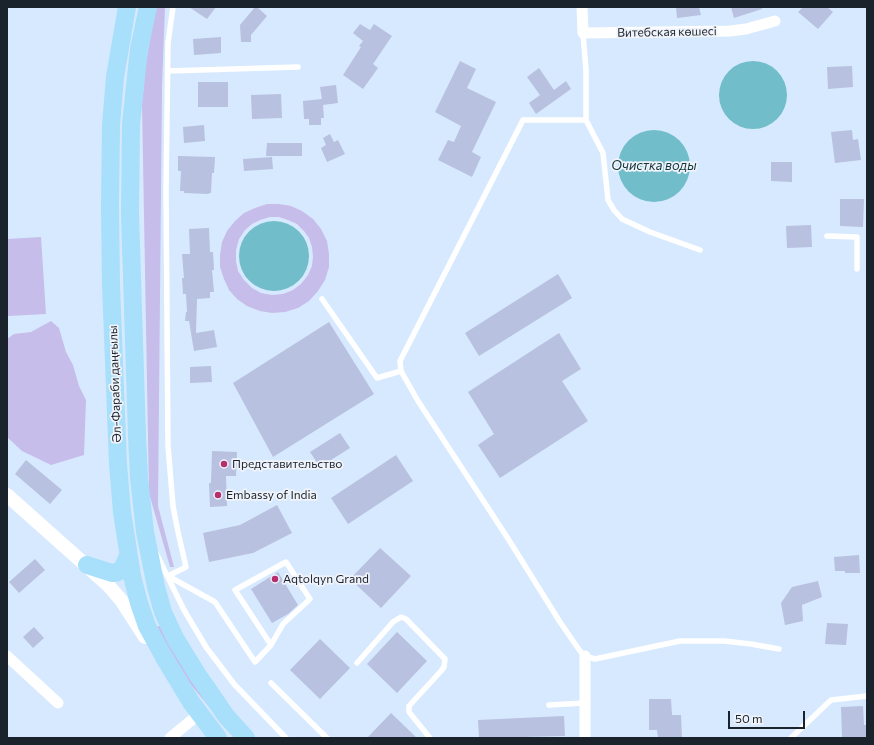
<!DOCTYPE html>
<meta charset="utf-8">
<style>
body{margin:0}
#map{position:relative;width:874px;height:745px;overflow:hidden;background:#d7e9fe;font-family:Commissioner,sans-serif}
canvas{display:block}
.frame{position:absolute;inset:0;border:8px solid #1a222c;pointer-events:none}
.scale{position:absolute;left:728px;top:711px;width:77px;height:18px;box-sizing:border-box;border:2px solid #1a222c;border-top:0;padding-left:5px;font-size:12px;line-height:14px;white-space:nowrap;color:#1a222c;-webkit-text-stroke:3px #f0f4fa;paint-order:stroke}
</style>
<div id="map">
<canvas width="874" height="745"></canvas>
<div class="frame"></div>
<div class="scale">50 m</div>
</div>
<script>
const c = document.querySelector('canvas').getContext('2d');
c.lineJoin = 'round';
function paint(path, color) {
  c.fillStyle = color;
  c.fill(path, 'evenodd');
}
function toPath(rows) {
  const path = new Path2D();
  for (const r of rows) {
    if (r.length === 3) {
      path.moveTo(r[0] + r[2], r[1]);
      path.arc(r[0], r[1], r[2], 0, 2 * Math.PI);
      continue;
    }
    path.moveTo(r[0], r[1]);
    for (let i = 2; i < r.length; i += 2) path.lineTo(r[i], r[i + 1]);
  }
  return path;
}
function strokePath(path, color, width, dash) {
  c.strokeStyle = color;
  c.lineWidth = width;
  c.lineCap = dash ? 'butt' : 'round';
  c.setLineDash(dash || []);
  c.stroke(path);
}
function label(font, color, halo, rows, align = 'center') {
  c.font = font + ' Commissioner,sans-serif';
  c.lineWidth = 3.5;
  c.setLineDash([]);
  c.textBaseline = 'middle';
  c.strokeStyle = halo;
  c.fillStyle = color;
  for (const [text, x, y, turn = 0] of rows) {
    c.save();
    c.translate(x, y);
    c.rotate((+turn || 0) * Math.PI / 180);
    c.textAlign = isNaN(turn) ? turn : align;
    if (halo) c.strokeText(text, 0, 0);
    c.fillText(text, 0, 0);
    c.restore();
  }
}
paint(toPath([
 [156,7,165,7,162,87,158,506,174,567,170,567,149,493,142,104,146,62],
 [267,204,279,204,291,206,302,211,313,219,321,229,327,241,329,254,329,267,325,280,318,291,309,301,298,308,285,312,272,313,260,311,247,306,237,299,229,290,224,279,220,267,220,255,222,242,227,231,235,221,244,213,255,208],
 [270,217,279,217,288,220,297,224,304,231,309,238,312,247,313,257,312,266,308,275,301,284,293,290,283,294,272,295,261,293,252,288,244,280,238,271,236,261,236,250,239,239,245,230,252,224,260,220],
 [41,237,46,314,8,316,7,239],
 [51,321,59,328,66,352,73,365,79,386,86,400,84,455,51,465,22,451,7,437,7,339,14,334,31,332],
 [160,626,235,738,191,685,156,627]
]), '#c6bdea');
paint(toPath([
 [753,95,34],
 [654,166,36],
 [274,256,35]
]), '#71bdca');
paint(toPath([
 [189,7,216,7,207,19],
 [255,7,257,7,267,16,251,35,251,42,241,42,240,25],
 [676,7,699,7,701,15,677,18],
 [731,7,762,7,762,9,734,18],
 [803,7,827,7,833,12,818,29,798,12],
 [360,24,370,30,374,24,392,36,373,64,378,68,363,89,343,75,361,47,359,46,363,41,353,33],
 [221,37,221,53,194,55,193,39],
 [460,61,476,69,467,88,496,102,472,152,481,157,472,177,438,160,448,140,454,142,461,126,435,112],
 [852,66,853,87,828,89,827,67],
 [539,68,554,90,566,81,571,89,536,114,529,103,540,95,527,77],
 [198,82,228,82,228,107,198,107],
 [336,85,338,103,323,105,324,118,321,118,321,125,309,125,309,119,304,119,303,101,322,99,320,87],
 [281,94,282,118,252,119,251,95],
 [204,125,205,141,184,143,183,127],
 [852,130,853,140,858,139,861,160,835,163,831,132],
 [330,134,334,142,338,140,345,154,327,162,321,148,326,145,323,138],
 [267,143,302,143,302,156,266,156],
 [178,156,215,157,214,173,212,173,211,193,209,193,209,194,184,193,184,191,180,191,181,171,178,171],
 [272,157,273,169,244,171,243,159],
 [771,162,792,162,792,182,771,181],
 [840,199,864,199,863,227,840,226],
 [811,225,812,247,787,248,786,226],
 [209,228,210,252,213,252,214,270,212,270,214,292,210,292,210,298,197,299,196,333,214,330,217,347,194,351,189,321,185,321,186,312,187,312,186,294,183,294,182,278,184,278,182,254,190,254,189,229],
 [558,274,572,298,479,356,465,333],
 [329,322,374,394,273,457,233,383],
 [559,333,581,369,562,381,588,421,500,478,478,445,494,434,468,392],
 [211,366,212,382,190,383,190,367],
 [340,433,350,448,320,467,310,452],
 [212,451,237,452,236,476,226,476,227,506,210,507,209,483,211,483],
 [396,455,413,481,348,524,331,498],
 [26,460,62,490,50,504,15,474],
 [277,505,292,533,253,553,209,562,203,533,240,525],
 [380,548,411,576,381,608,350,579],
 [859,555,860,573,845,573,845,571,835,571,834,557],
 [35,559,45,570,19,593,9,582],
 [278,572,298,605,288,614,272,623,251,589],
 [818,581,822,597,802,605,803,621,785,625,781,603,792,587],
 [827,623,848,624,846,645,825,644],
 [34,627,44,638,33,648,23,637],
 [397,632,427,661,397,693,367,664],
 [320,639,350,668,320,699,290,670],
 [649,699,671,699,672,715,681,715,682,738,658,738,657,730,649,730],
 [863,706,864,725,867,725,867,738,842,738,841,707],
 [391,713,417,738,367,738],
 [564,716,565,736,479,738,478,720]
]), '#b8c1df');
strokePath(toPath([
 [583,33,586,71,586,120,603,153,608,200,614,210,622,219,650,232,700,250],
 [168,71,298,67],
 [586,120,523,120,400,361,401,371,418,401,507,537,560,622,580,651,585,656,595,659,680,641,724,641,751,644,779,649],
 [827,236,857,237,857,269],
 [322,299,377,378,401,371],
 [156,553,184,610,206,647,234,684,286,738],
 [168,576,186,567,178,532,173,506,168,446,166,191,168,43,173,7],
 [168,576,215,602,255,662,271,645,235,590,286,562,310,599,283,624,271,645],
 [357,663,393,622,401,617,406,619,445,659,444,667,441,671,409,706,409,712,430,738],
 [271,683,327,738],
 [549,705,585,703],
 [791,738,831,700,867,696]
]), '#fff', 5.5);
strokePath(toPath([
 [582,7,583,33,730,31,746,29,775,21],
 [7,656,58,703],
 [170,738,199,714],
 [585,738,585,656]
]), '#fff', 11);
strokePath(toPath([
 [7,495,108,585,121,600,145,637]
]), '#fff', 14);
strokePath(toPath([
 [127,7,115,77,111,125,110,206,111,285,118,464,122,512,132,576,139,603,147,626,165,659,191,702,218,738],
 [148,7,139,49,131,124,130,214,137,436,139,478,145,532,156,587,163,612,175,638,197,674,213,697,226,716,246,738],
 [87,565,112,573,118,572,123,567,128,556]
]), '#a8dffa', 18);
for (const [x, y, r, color] of [
 [224,464,4,"#b62e6d"],
 [218,495,4,"#b62e6d"],
 [275,579,4,"#b62e6d"]
]) {
  const dot = new Path2D();
  dot.arc(x, y, r, 0, 2 * Math.PI);
  c.fillStyle = color;
  c.fill(dot);
  strokePath(dot, '#f0f4fa', 1.5);
}
label('12px', '#1a222c', '#f0f4fa', [
 ["Витебская көшесі",667,32,-1],
 ["Әл-Фараби даңғылы",115,384,-92]
]);
label('12px', '#1a222c', '#f0f4fa', [
 ["Представительство",232,464],
 ["Embassy of India",226,495],
 ["Aqtolqyn Grand",283,579]
], 'left');
label('italic 13px', '#0f343a', '#f0f4fa', [
 ["Очистка воды",654,166]
]);
</script>
